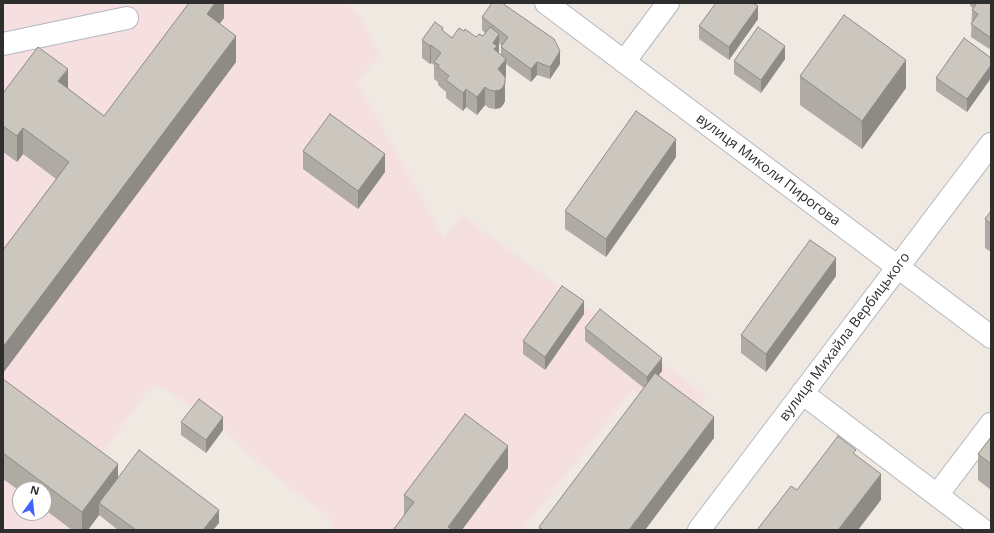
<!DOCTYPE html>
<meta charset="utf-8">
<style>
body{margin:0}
#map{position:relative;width:994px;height:533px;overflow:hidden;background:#efe9e1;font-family:"Open Sans",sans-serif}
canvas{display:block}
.frame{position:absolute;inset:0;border:4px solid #2e2e2e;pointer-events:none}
.north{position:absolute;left:12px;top:481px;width:40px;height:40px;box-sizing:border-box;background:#fff;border:1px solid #ababab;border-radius:50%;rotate:15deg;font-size:11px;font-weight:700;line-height:16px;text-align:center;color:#2e2e2e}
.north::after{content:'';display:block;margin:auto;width:14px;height:18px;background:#4264fb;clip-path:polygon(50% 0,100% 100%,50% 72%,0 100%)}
</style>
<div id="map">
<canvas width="994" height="533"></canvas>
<div class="frame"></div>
<div class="north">N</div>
</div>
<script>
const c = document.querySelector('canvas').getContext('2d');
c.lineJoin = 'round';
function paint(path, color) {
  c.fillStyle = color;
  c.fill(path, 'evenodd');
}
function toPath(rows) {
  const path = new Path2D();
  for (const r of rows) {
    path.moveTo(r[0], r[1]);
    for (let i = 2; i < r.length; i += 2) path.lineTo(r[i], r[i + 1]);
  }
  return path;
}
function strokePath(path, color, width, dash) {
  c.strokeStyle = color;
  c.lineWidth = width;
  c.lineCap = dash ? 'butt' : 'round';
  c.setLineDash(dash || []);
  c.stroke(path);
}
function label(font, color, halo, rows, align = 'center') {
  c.font = font + ' "Open Sans",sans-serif';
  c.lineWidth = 3.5;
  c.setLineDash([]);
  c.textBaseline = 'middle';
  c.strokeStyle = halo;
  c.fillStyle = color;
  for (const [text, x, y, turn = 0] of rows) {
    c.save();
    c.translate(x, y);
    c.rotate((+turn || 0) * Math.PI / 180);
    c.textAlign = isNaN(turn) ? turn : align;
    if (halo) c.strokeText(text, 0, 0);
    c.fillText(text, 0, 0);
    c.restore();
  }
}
paint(toPath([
 [3,3,348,3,363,22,379,56,357,82,444,239,462,215,706,396,689,419,632,390,522,530,332,530,330,517,296,492,261,464,259,463,257,460,254,459,225,430,198,410,159,386,148,391,96,460,118,491,88,530,5,530,3,528],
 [20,489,44,489,44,513,20,513]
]), '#f5dfe0');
const minor = toPath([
 [546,3,991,337],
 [3,44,127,18],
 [624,62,668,3],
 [802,393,983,530],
 [937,495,991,424],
 [699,530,991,144]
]);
strokePath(minor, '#b4b7c1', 24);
strokePath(minor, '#fff', 22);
paint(toPath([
 [224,3,224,18,219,24,236,62,3,373,3,250,56,179,23,154,17,162,3,152,3,93,68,89,104,116],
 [970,3,991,3,991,50,971,37,972,10,973,8,970,6],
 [482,17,560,64,550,79,537,75,531,82,506,64,506,76,505,78,505,101,503,105,500,108,495,109,489,108,485,105,477,115,466,107,463,111,446,98,446,92,438,85,438,82,434,79,434,65,431,63,430,64,422,58,422,40,443,31,452,38,464,31,476,37,483,36,485,33,482,30],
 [499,43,502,46,501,47,501,55,499,53],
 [758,19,729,60,699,39,699,26],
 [991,58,991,78,967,112,936,91,936,78],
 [785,59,761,93,734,74,734,61],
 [800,76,906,88,862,149,800,105],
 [303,151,385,172,358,209,303,169],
 [676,157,606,257,565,229,565,211],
 [991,211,991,252,985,248,985,219],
 [836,276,766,372,741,353,741,335],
 [584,314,545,370,523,354,523,341],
 [585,328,662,371,659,375,714,438,645,530,539,530,539,527,644,388,585,341],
 [3,379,118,478,219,523,213,530,118,530,99,515,88,530,72,530,44,509,44,489,20,489,20,491,3,479],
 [181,422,223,430,206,453,181,435],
 [991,437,991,490,978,480,978,454],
 [508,468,404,516,404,495]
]), '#afaba4');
paint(toPath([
 [215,3,224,3,224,18,207,40,207,14],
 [758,6,758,19,729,60,729,47],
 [499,34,499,52,497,55,497,64,493,43],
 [236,36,236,62,3,373,3,347],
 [431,45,431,63,430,64,430,46],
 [785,46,785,59,761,93,761,80],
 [560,51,560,64,550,79,550,67],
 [506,59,506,76,498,87,498,69],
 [906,60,906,88,862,149,862,121],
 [537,62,537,75,531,82,531,69],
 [991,65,991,78,967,112,967,99],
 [68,69,68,95,58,81],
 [505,83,505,101,503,105,500,108,495,109,495,91],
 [485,87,485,105,477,115,477,97],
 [466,89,466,107,463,111,463,93],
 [23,128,23,154,17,162,17,136],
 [676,139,676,157,606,257,606,239],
 [385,154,385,172,358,209,358,191],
 [836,258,836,276,766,372,766,354],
 [584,301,584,314,545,370,545,357],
 [662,358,662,371,647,390,647,377],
 [223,417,223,430,206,453,206,440],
 [714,417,714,438,645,530,629,530],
 [508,446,508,468,462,530,448,530,448,527],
 [118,464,118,491,99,503,99,515,88,530,82,530,82,512],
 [881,474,881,500,858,530,838,530],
 [219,510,219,523,213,530,203,530]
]), '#8e8b86');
const building = toPath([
 [189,3,215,3,207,14,236,36,3,347,3,250,69,162,23,128,17,136,3,126,3,93,38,47,68,69,58,81,104,116,189,3],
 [492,3,502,3,554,39,560,51,550,67,537,62,531,69,501,47,508,37,482,17,492,3],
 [716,3,753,3,758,6,729,47,699,26,716,3],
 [977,3,991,3,991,38,971,24,978,14,972,10,977,3],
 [844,15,906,60,862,121,800,76,844,15],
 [435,22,443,28,442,30,452,38,459,28,464,31,465,29,476,37,479,34,483,36,490,27,499,34,493,43,497,46,494,49,506,59,498,69,505,77,505,83,503,87,500,90,495,91,489,90,485,87,477,97,466,89,463,93,446,80,449,76,438,67,439,65,434,62,441,53,431,45,430,46,422,40,435,22],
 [758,27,785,46,761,80,734,61,758,27],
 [964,38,991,58,991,65,967,99,936,78,964,38],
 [636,111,676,139,606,239,565,211,636,111],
 [330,114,385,154,358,191,303,151,330,114],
 [991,211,991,224,985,219,991,211],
 [810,240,836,258,766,354,741,335,810,240],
 [562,286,584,301,545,357,523,341,562,286],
 [600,309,662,358,647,377,585,328,600,309],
 [655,373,714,417,629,530,543,530,539,527,655,373],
 [3,379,118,464,82,512,3,453,3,379],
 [199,399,223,417,206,440,181,422,199,399],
 [465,414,508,446,448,527,453,530,393,530,414,502,404,495,465,414],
 [838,436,856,450,853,453,881,474,838,530,757,530,791,486,797,490,838,436],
 [991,437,991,464,978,454,991,437],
 [139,450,219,510,203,530,136,530,99,503,139,450]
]);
paint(building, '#cbc7bf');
strokePath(building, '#8e8b86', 1);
label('14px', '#2e2e2e', '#fff', [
 ["вулиця Миколи Пирогова",768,170,37],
 ["вулиця Михайла Вербицького",845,337,-53]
]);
</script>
